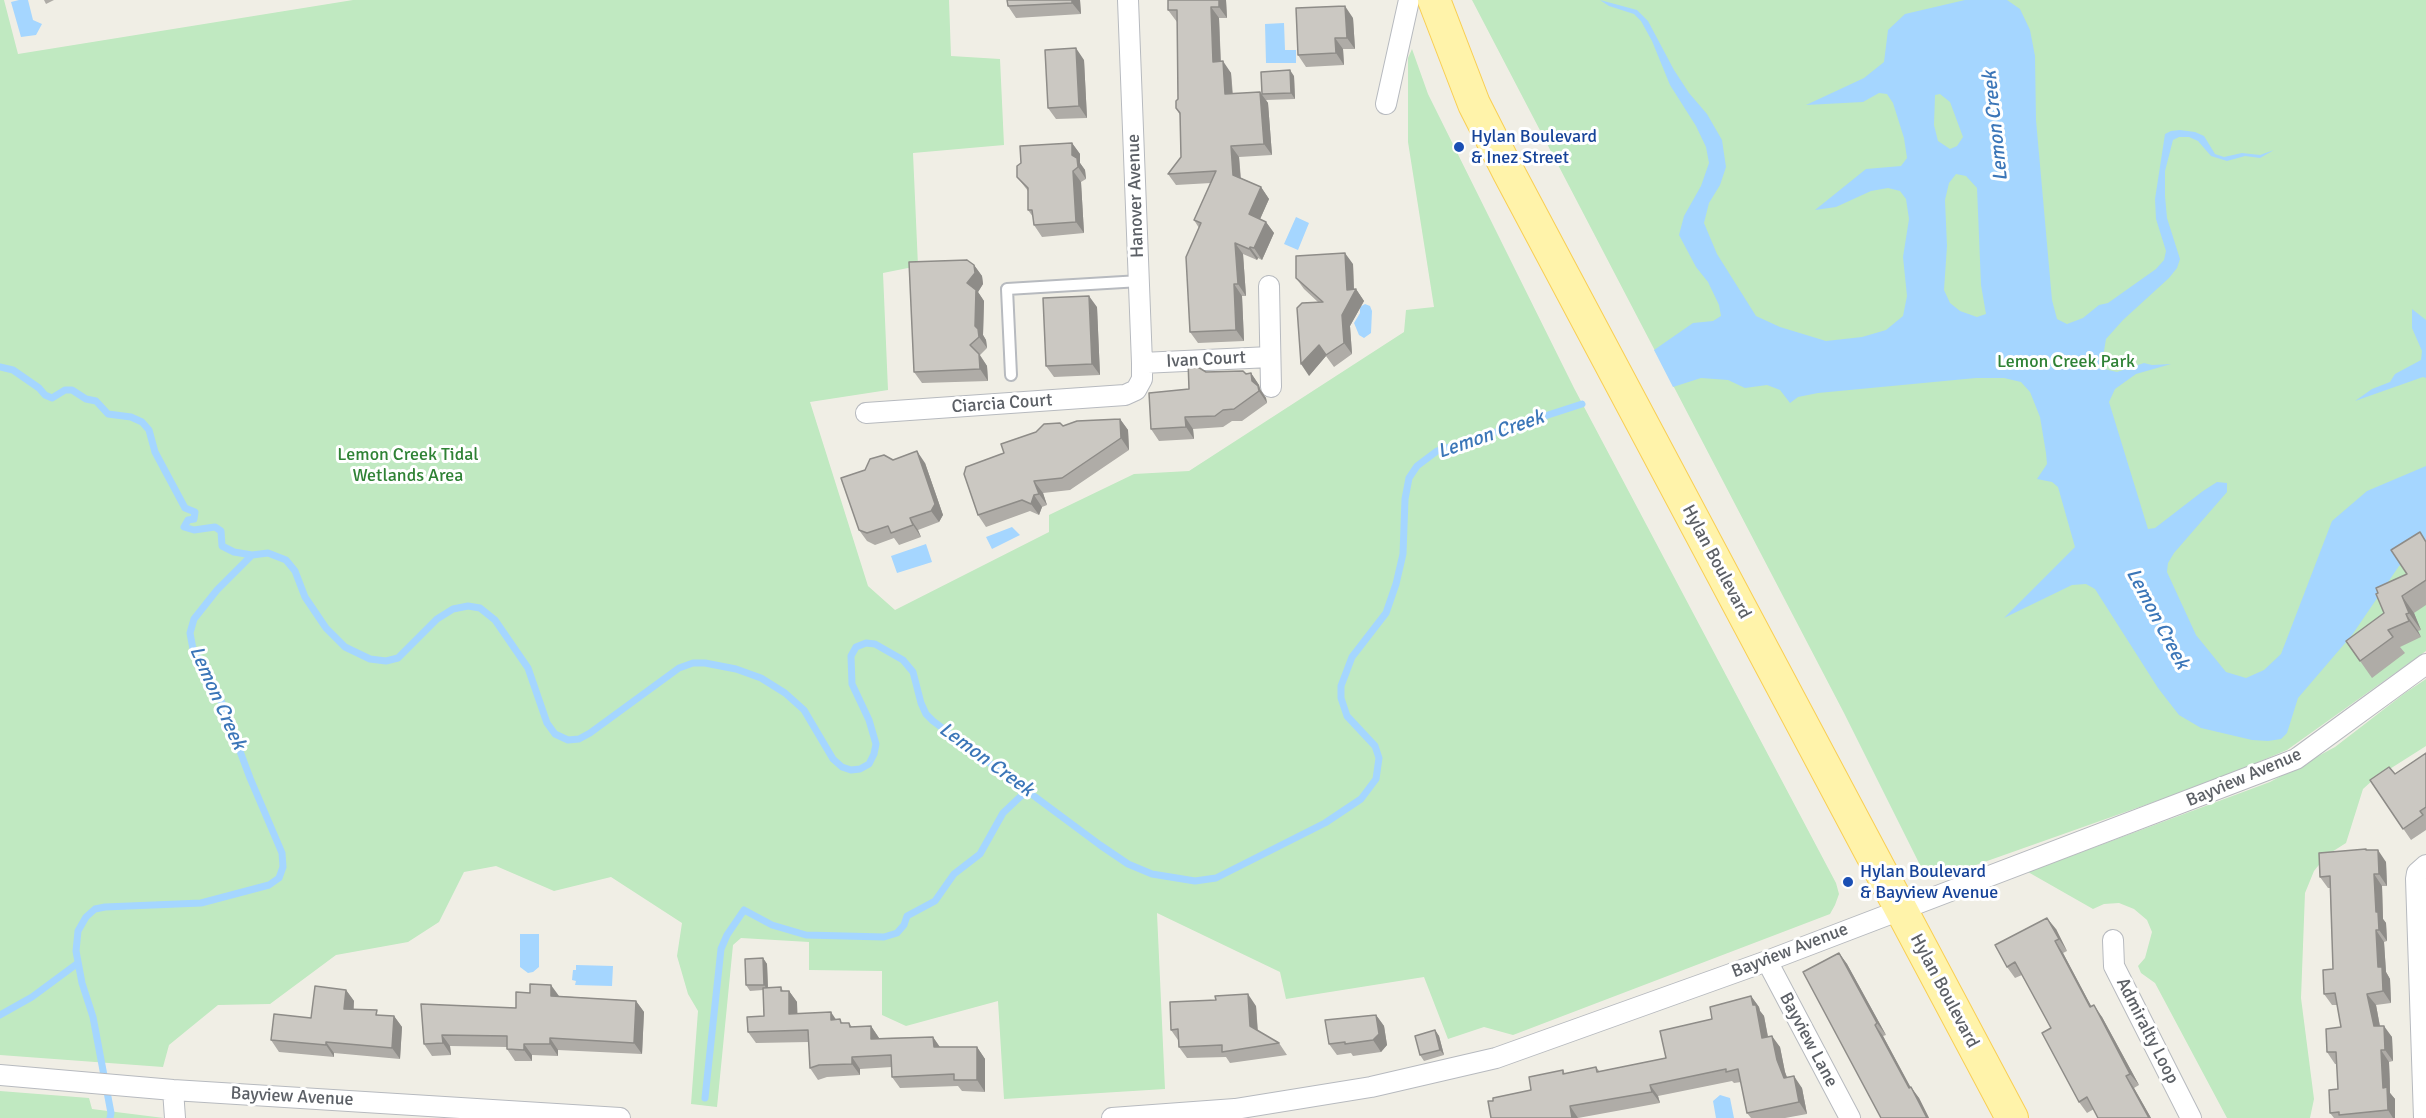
<!DOCTYPE html>
<style>
body{margin:0}
canvas{display:block;background:#f0eee5}
</style>
<canvas width="2426" height="1118"></canvas>
<script>
const c = document.querySelector('canvas').getContext('2d');
c.lineJoin = 'round';
function paint(path, color) {
  c.fillStyle = color;
  c.fill(path, 'evenodd');
}
function toPath(rows) {
  const path = new Path2D();
  for (const r of rows) {
    path.moveTo(r[0], r[1]);
    for (let i = 2; i < r.length; i += 2) path.lineTo(r[i], r[i + 1]);
  }
  return path;
}
function strokePath(path, color, width, dash) {
  c.strokeStyle = color;
  c.lineWidth = width;
  c.lineCap = dash ? 'butt' : 'round';
  c.setLineDash(dash || []);
  c.stroke(path);
}
function label(font, color, halo, rows, align = 'center') {
  c.font = font + ' Signika,sans-serif';
  c.lineWidth = 6;
  c.setLineDash([]);
  c.textBaseline = 'middle';
  c.strokeStyle = halo;
  c.fillStyle = color;
  for (const [text, x, y, turn = 0] of rows) {
    c.save();
    c.translate(x, y);
    c.rotate((+turn || 0) * Math.PI / 180);
    c.textAlign = isNaN(turn) ? turn : align;
    if (halo) c.strokeText(text, 0, 0);
    c.fillText(text, 0, 0);
    c.restore();
  }
}
paint(toPath([
 [0,0,4,0,18,54,353,0,949,0,951,56,1000,59,1004,145,913,153,918,266,883,273,888,390,810,402,868,586,895,610,1049,532,1049,515,1134,474,1189,471,1404,332,1406,310,1434,307,1408,142,1408,58,1412,49,1428,94,1574,388,1836,883,1839,894,1835,905,1830,914,1513,1035,1484,1027,1448,1039,1424,977,1286,999,1280,972,1157,913,1165,1089,1004,1099,998,1001,906,1026,882,1015,882,971,809,970,809,942,741,938,733,945,717,1107,691,1104,698,1011,688,994,677,956,682,923,611,877,554,891,496,866,464,872,439,922,408,942,336,955,270,1004,218,1005,169,1045,163,1067,0,1055],
 [1472,0,2426,0,2426,651,2287,750,2213,781,1942,877,1937,867,1929,871,1927,867,1922,869,1844,713],
 [2426,679,2426,746,2374,779,2363,789,2346,843,2327,855,2314,871,2305,893,2301,998,2314,1099,2310,1118,2227,1118,2155,983,2141,973,2138,966,2145,958,2152,932,2147,920,2134,909,2119,903,2104,904,2093,909,2028,872,2270,782,2335,747,2405,693],
 [0,1091,89,1098,92,1109,164,1118,0,1118]
]), '#c0e9c1');
paint(toPath([
 [19,0,28,0,33,20,42,24,36,35,21,37,11,2],
 [1600,0,1637,10,1648,21,1674,70,1689,93,1707,114,1722,140,1726,167,1720,185,1709,203,1704,223,1717,254,1756,316,1780,327,1826,341,1862,337,1886,330,1903,316,1907,296,1903,257,1909,219,1906,199,1900,191,1888,188,1871,191,1836,207,1815,210,1866,169,1901,166,1907,158,1904,138,1893,103,1887,94,1879,93,1863,102,1806,105,1864,78,1884,62,1888,30,1905,14,1965,0,2007,0,2020,9,2030,30,2035,56,2036,120,2052,300,2057,319,2067,324,2083,318,2099,305,2108,303,2156,269,2164,260,2166,251,2156,219,2155,199,2165,134,2171,131,2180,130,2195,132,2204,136,2215,154,2224,157,2242,153,2260,155,2274,150,2260,158,2245,156,2227,161,2211,156,2198,141,2189,137,2179,137,2173,140,2165,171,2165,196,2167,218,2180,259,2177,268,2169,278,2123,320,2106,339,2103,357,2104,369,2117,372,2144,363,2152,365,2171,364,2136,374,2115,389,2109,402,2148,529,2155,528,2203,491,2217,482,2227,483,2227,492,2174,553,2168,563,2167,572,2196,635,2226,672,2246,678,2264,670,2281,654,2332,521,2367,491,2426,466,2426,548,2399,566,2352,635,2298,698,2287,733,2281,739,2268,741,2252,740,2201,728,2179,715,2158,688,2095,589,2086,584,2072,585,2004,618,2075,547,2058,487,2052,482,2037,479,2047,464,2046,453,2040,417,2030,392,2021,382,2004,378,1976,378,1818,393,1798,397,1790,403,1780,390,1767,385,1745,388,1728,380,1701,378,1673,387,1654,350,1693,323,1713,321,1721,316,1719,305,1708,282,1696,267,1679,235,1684,216,1701,186,1709,163,1706,147,1696,126,1670,85,1652,41,1641,21,1634,14,1609,6],
 [1940,94,1950,102,1963,137,1957,146,1950,149,1938,141,1934,125,1935,95],
 [1956,174,1966,176,1977,188,1981,285,1986,314,1977,317,1960,311,1950,303,1944,290,1947,246,1945,200,1949,183],
 [1284,23,1285,50,1296,50,1296,63,1266,63,1265,24],
 [1296,217,1309,223,1298,250,1284,244],
 [1365,304,1370,306,1372,311,1371,333,1364,338,1359,335,1354,323,1360,313,1360,307],
 [2412,309,2426,320,2426,378,2423,377,2355,401,2372,389,2390,382,2395,374,2421,360,2422,351,2412,328],
 [1012,527,1020,535,992,549,986,537],
 [926,544,932,562,897,573,891,556],
 [520,934,539,934,539,967,533,972,528,973,520,967],
 [576,965,613,966,612,986,575,985,576,981,572,980,573,970,576,970],
 [1720,1095,1730,1098,1734,1118,1716,1118,1713,1101]
]), '#a5d6ff');
strokePath(toPath([
 [0,367,13,370,39,388,45,395,52,398,65,390,72,390,86,399,96,401,108,414,131,417,142,422,149,430,155,452,185,508,195,512,194,519,188,520,184,527,194,530,215,527,221,531,222,546,234,552,252,555],
 [0,1015,32,997,78,963],
 [705,1098,721,949,727,935,744,910,772,925,806,935,884,937,897,933,904,925,907,916,935,901,954,874,980,854,1003,813,1021,796,1030,792],
 [110,1118,111,1113,93,1017,82,983,76,951,78,931,86,917,95,909,105,907,201,903,269,885,279,878,283,867,282,853,250,778,222,703,193,649,190,633,194,619,217,590,252,555,268,553,286,560,295,571,305,597,326,628,345,647,370,659,386,661,398,658,437,619,453,609,468,606,480,608,495,620,528,668,547,723,555,734,568,740,579,739,590,733,679,668,693,663,705,663,736,669,761,678,785,693,804,710,833,759,842,767,851,770,860,769,869,764,874,754,876,744,869,720,852,684,851,656,856,647,866,643,875,644,903,660,913,672,921,703,926,714,933,721,1100,845,1128,864,1152,874,1195,881,1216,878,1325,823,1361,799,1376,779,1379,758,1375,746,1347,716,1341,698,1341,686,1352,657,1386,613,1396,584,1403,554,1405,499,1409,478,1417,466,1437,451,1582,404]
]), '#a5d6ff', 7);
const service = toPath([
 [1011,375,1007,289,1140,281]
]);
const minor = toPath([
 [1386,104,1409,0],
 [1269,286,1271,387],
 [1142,363,1270,357],
 [866,413,1125,395,1136,390,1142,379,1142,363,1128,0],
 [2113,940,2114,966,2191,1118],
 [1767,961,1850,1118],
 [0,1075,173,1090,620,1118],
 [173,1090,175,1118],
 [1112,1118,1235,1109,1371,1087,1496,1058,1767,961,2296,759,2426,664],
 [2424,1118,2416,879,2417,873,2426,865]
]);
const primary = toPath([
 [1434,0,1474,104,1509,173,2012,1118]
]);
strokePath(service, '#b7babf', 14);
strokePath(minor, '#b7babf', 22);
strokePath(primary, '#f9cf54', 34);
strokePath(service, '#fff', 10);
strokePath(minor, '#fff', 20);
strokePath(primary, '#fff3aa', 32);
paint(toPath([
 [44,0,54,0,46,4],
 [1007,0,1080,0,1081,14,1016,18,1008,6],
 [1168,0,1226,0,1227,18,1219,18,1221,62,1231,73,1233,94,1260,92,1262,94,1294,76,1295,99,1266,100,1268,103,1272,155,1239,157,1241,178,1261,187,1269,199,1260,219,1266,222,1274,233,1262,260,1258,258,1257,260,1243,254,1246,296,1242,296,1244,341,1198,343,1190,332,1199,228,1194,220,1211,183,1176,185,1168,174,1181,157,1180,115,1176,108,1178,99,1177,22,1168,10],
 [1353,18,1355,49,1343,49,1344,65,1306,67,1298,55],
 [1084,60,1087,118,1056,119,1048,108],
 [1072,143,1080,154,1080,163,1085,170,1086,179,1081,182,1084,233,1042,237,1034,225,1033,217,1028,210,1028,191,1017,177],
 [1353,264,1354,290,1356,289,1364,301,1350,326,1352,354,1334,367,1326,356,1309,376,1318,302,1304,289,1296,278],
 [974,265,982,276,983,284,978,292,984,301,983,335,986,340,987,348,980,355,987,366,988,381,922,383,914,372],
 [1097,307,1100,375,1054,377,1046,366],
 [1206,372,1251,373,1259,385,1260,389,1266,398,1267,403,1242,421,1232,421,1223,427,1193,429,1194,439,1159,441,1151,429],
 [1120,419,1128,430,1129,450,1070,490,1043,493,1047,505,1042,507,1039,515,1030,511,986,527,978,515,1004,453,1036,432,1063,426],
 [893,460,925,463,943,515,939,522,918,530,921,537,899,545,894,538,875,545,867,541,859,530],
 [2426,542,2426,605,2414,613,2421,630,2418,631,2421,637,2400,647,2405,653,2372,678,2346,641,2384,613,2378,593,2407,574],
 [2426,753,2426,830,2411,840,2370,780,2395,774],
 [2368,850,2386,862,2387,886,2382,886,2383,919,2386,923,2387,941,2384,942,2386,972,2390,979,2391,1003,2376,1005,2380,1026,2392,1037,2393,1061,2389,1062,2390,1081,2390,1093,2395,1099,2395,1118,2334,1118,2330,1113,2338,1089,2337,1064,2335,1064,2327,1052,2341,1027,2337,1005,2332,1005,2324,994,2333,969,2330,888,2328,888,2320,877],
 [2056,929,2067,951,2063,953,2091,1006,2102,1017,2139,1085,2134,1088,2151,1118,2098,1118,2094,1109,2087,1113,2079,1102,2051,1028,2022,975,2015,978,2007,967],
 [1839,953,1847,964,1886,1035,1883,1036,1910,1087,1919,1098,1929,1118,1881,1118],
 [763,958,767,964,768,988,781,987,783,991,789,991,797,1002,797,1014,836,1019,843,1023,849,1023,852,1027,871,1026,879,1038,933,1037,940,1047,977,1047,985,1059,985,1092,962,1091,958,1086,900,1088,892,1077,892,1067,860,1069,860,1075,827,1077,818,1080,810,1068,809,1042,756,1043,748,1032,764,1016,763,990,750,991,746,985],
 [346,990,354,1001,354,1009,380,1015,394,1016,402,1027,400,1059,334,1053,334,1057,279,1052,271,1040,311,1018],
 [559,996,636,1001,644,1012,642,1054,558,1050,558,1056,532,1055,532,1061,515,1061,507,1049,507,1047,450,1046,451,1055,432,1056,424,1044,421,1004,516,1008],
 [1751,996,1759,1007,1760,1011,1764,1016,1768,1036,1780,1047,1785,1072,1787,1078,1802,1088,1807,1114,1785,1118,1751,1118,1747,1113,1741,1082,1734,1083,1732,1081,1658,1096,1660,1103,1578,1118,1493,1101,1531,1090,1563,1070,1565,1074,1596,1067,1600,1072,1666,1058,1712,1019],
 [1256,1006,1258,1031,1279,1043,1287,1055,1230,1063,1226,1057,1187,1058,1179,1047,1178,1040,1171,1030],
 [1376,1015,1384,1026,1387,1045,1381,1052,1353,1056,1351,1053,1337,1055,1329,1044],
 [1435,1030,1439,1036,1444,1055,1424,1061,1420,1055]
]), '#afaca7');
paint(toPath([
 [1072,0,1080,0,1081,14,1072,3],
 [1219,0,1226,0,1227,18,1219,7],
 [1345,6,1353,18,1355,49,1347,38],
 [1211,7,1219,18,1221,73,1213,62],
 [1335,38,1343,49,1344,65,1336,53],
 [1076,48,1084,60,1087,118,1079,106],
 [1223,61,1231,73,1233,106,1225,94],
 [1290,70,1294,76,1295,99,1291,93],
 [1260,92,1268,103,1272,155,1264,144],
 [1072,143,1080,154,1080,163,1085,170,1086,179,1078,167,1072,155],
 [1231,146,1239,157,1241,186,1233,175],
 [1073,171,1081,182,1084,233,1076,222],
 [1261,187,1269,199,1257,226,1249,214],
 [1266,222,1274,233,1262,260,1254,248],
 [1235,243,1243,254,1246,296,1238,284],
 [1250,247,1258,258,1257,260,1249,249],
 [1345,253,1353,264,1354,293,1356,289,1364,301,1350,326,1352,354,1344,343,1342,315,1347,290],
 [974,265,982,276,983,284,978,292,984,301,983,335,986,340,987,348,979,337,975,326,967,283],
 [1234,284,1242,296,1244,341,1236,330],
 [1089,296,1097,307,1100,375,1092,364],
 [1319,345,1326,356,1309,376,1301,364],
 [979,354,987,366,988,381,980,369],
 [1251,373,1259,385,1260,389,1266,398,1267,403,1252,381],
 [1185,417,1193,429,1194,439,1186,427],
 [1120,419,1128,430,1129,450,1121,438],
 [917,451,925,463,943,515,939,522,931,511],
 [1034,481,1043,493,1047,505,1039,494],
 [1034,495,1042,507,1039,515,1031,504],
 [910,518,918,530,921,537,913,525],
 [2402,596,2414,613,2421,630,2409,613],
 [2406,614,2418,631,2421,637,2409,621],
 [2378,850,2386,862,2387,886,2379,874],
 [2374,874,2382,886,2383,919,2386,923,2387,941,2379,930,2376,912],
 [2047,918,2056,929,2067,951,2059,939],
 [2376,930,2384,942,2386,972,2390,979,2391,1003,2383,991,2378,967],
 [2055,941,2063,953,2098,1019,2090,1007],
 [1839,953,1847,964,1886,1035,1877,1023],
 [763,958,767,964,768,990,764,985],
 [551,985,559,996,551,996],
 [346,990,354,1001,352,1020,344,1009],
 [789,991,797,1002,798,1026,789,1014],
 [1248,994,1256,1006,1258,1038,1250,1026],
 [2367,994,2376,1005,2382,1038,2374,1026],
 [1751,996,1759,1007,1760,1011,1764,1016,1770,1049,1762,1038],
 [636,1001,644,1012,642,1054,634,1043],
 [2094,1005,2102,1017,2139,1085,2130,1074],
 [831,1012,839,1024,831,1020],
 [1376,1015,1384,1026,1387,1045,1381,1052,1373,1040],
 [394,1016,402,1027,400,1059,392,1048],
 [1875,1025,1883,1036,1917,1099,1909,1088],
 [871,1026,879,1038,879,1050,871,1039],
 [2384,1026,2392,1037,2393,1061,2385,1050],
 [1435,1030,1439,1036,1444,1055,1440,1050],
 [442,1035,450,1046,451,1055,443,1043],
 [1772,1036,1780,1047,1785,1072,1792,1090,1784,1078,1777,1060],
 [933,1037,941,1049,934,1047],
 [550,1038,558,1050,558,1056,550,1044],
 [326,1042,334,1053,334,1057,326,1045],
 [524,1044,532,1055,532,1061,524,1050],
 [977,1047,985,1059,985,1092,977,1080],
 [2381,1050,2389,1062,2390,1093,2395,1099,2395,1118,2393,1118,2388,1110,2383,1088],
 [852,1057,860,1069,860,1075,852,1064],
 [1794,1076,1802,1088,1807,1114,1799,1102],
 [2126,1076,2134,1088,2151,1118,2149,1118],
 [1650,1085,1658,1096,1660,1103,1652,1092],
 [1911,1087,1919,1098,1929,1118,1927,1118],
 [1570,1106,1578,1118,1572,1118]
]), '#8e8c88');
const building = toPath([
 [1007,0,1072,0,1072,3,1008,6,1007,0],
 [1168,0,1219,0,1219,7,1211,7,1213,62,1223,61,1225,94,1260,92,1264,144,1231,146,1233,175,1261,187,1249,214,1266,222,1254,248,1250,247,1249,249,1235,243,1238,284,1234,284,1236,330,1190,332,1186,257,1201,223,1194,220,1216,171,1168,174,1181,157,1180,113,1176,108,1176,101,1178,99,1177,10,1168,10,1168,0],
 [1345,6,1347,38,1335,38,1336,53,1298,55,1296,8,1345,6],
 [1076,48,1079,106,1048,108,1045,50,1076,48],
 [1290,70,1291,93,1262,94,1261,72,1290,70],
 [1072,143,1072,155,1077,158,1078,167,1073,171,1076,222,1034,225,1032,210,1028,210,1028,188,1017,177,1017,166,1021,163,1020,146,1072,143],
 [1345,253,1347,290,1356,289,1342,315,1344,343,1326,355,1319,345,1301,364,1297,308,1302,303,1323,302,1296,278,1296,256,1345,253],
 [967,260,974,265,975,273,967,283,976,290,975,326,978,329,979,337,970,345,979,354,980,369,914,372,909,262,967,260],
 [1089,296,1092,364,1046,366,1043,298,1089,296],
 [1188,361,1206,372,1243,371,1246,374,1251,373,1252,381,1258,386,1259,391,1234,409,1223,410,1215,416,1185,417,1186,427,1151,429,1149,393,1189,389,1188,361],
 [1120,419,1121,438,1062,478,1034,481,1039,494,1034,495,1031,504,1022,500,978,515,964,474,966,467,1004,453,1001,444,1036,432,1044,424,1060,423,1063,426,1077,421,1120,419],
 [917,451,935,504,931,511,910,518,913,525,891,533,888,526,867,533,859,530,841,478,865,470,870,459,884,455,893,460,917,451],
 [2420,532,2426,542,2426,580,2402,596,2409,613,2406,614,2409,621,2388,630,2393,637,2360,661,2346,641,2384,613,2376,594,2378,593,2376,588,2407,574,2391,550,2420,532],
 [2426,753,2426,807,2420,811,2423,815,2403,829,2370,780,2389,767,2395,774,2426,753],
 [2366,849,2366,850,2378,850,2379,874,2374,874,2376,912,2378,912,2379,930,2376,930,2378,967,2382,967,2383,991,2367,994,2374,1026,2384,1026,2385,1050,2381,1050,2382,1070,2383,1088,2387,1087,2388,1110,2339,1115,2339,1112,2330,1113,2329,1090,2338,1089,2336,1052,2327,1052,2326,1029,2341,1027,2335,993,2324,994,2323,970,2333,969,2330,876,2320,877,2319,853,2366,849],
 [2047,918,2059,939,2055,941,2090,1007,2094,1005,2130,1074,2126,1076,2149,1118,2098,1118,2087,1097,2079,1102,2042,1033,2051,1028,2015,962,2007,967,1995,945,2047,918],
 [1839,953,1877,1023,1875,1025,1909,1088,1911,1087,1927,1118,1881,1118,1803,972,1839,953],
 [763,958,764,985,746,985,745,959,763,958],
 [530,984,551,985,551,996,636,1001,634,1043,550,1038,550,1044,524,1044,524,1050,507,1049,507,1036,442,1035,443,1043,424,1044,421,1004,516,1008,516,992,530,993,530,984],
 [315,986,346,990,344,1009,377,1010,376,1015,394,1016,392,1048,326,1042,326,1045,271,1040,274,1014,311,1018,315,986],
 [781,987,781,991,789,991,789,1014,831,1012,831,1020,840,1019,841,1023,849,1023,850,1027,871,1026,871,1039,933,1037,934,1047,977,1047,977,1080,954,1080,954,1074,892,1077,891,1055,852,1057,852,1064,819,1065,810,1068,808,1030,748,1032,747,1017,764,1016,763,988,781,987],
 [1248,994,1250,1026,1279,1043,1222,1052,1222,1045,1179,1047,1178,1029,1171,1030,1170,1002,1216,1000,1215,996,1248,994],
 [1751,996,1753,1005,1756,1005,1762,1038,1772,1036,1777,1060,1784,1078,1794,1076,1799,1102,1747,1113,1738,1069,1726,1072,1726,1069,1650,1085,1652,1092,1570,1106,1572,1118,1491,1118,1488,1101,1493,1101,1493,1098,1531,1090,1529,1077,1563,1070,1563,1074,1596,1067,1597,1072,1666,1058,1660,1031,1712,1019,1710,1007,1751,996],
 [1376,1015,1379,1034,1373,1040,1345,1044,1345,1042,1329,1044,1325,1020,1376,1015],
 [1435,1030,1440,1050,1420,1055,1415,1036,1435,1030]
]);
paint(building, '#cbc8c2');
strokePath(building, '#8e8c88', 1.5);
for (const [x, y, r, color] of [
 [1459,147,6,"#1a4fb4"],
 [1848,882,6,"#1a4fb4"]
]) {
  const dot = new Path2D();
  dot.arc(x, y, r, 0, 2 * Math.PI);
  c.fillStyle = color;
  c.fill(dot);
  strokePath(dot, '#fff', 2);
}
label('18px', '#164399', '#fff', [
 ["Hylan Boulevard",1471,137],
 ["& Inez Street",1471,158],
 ["Hylan Boulevard",1860,872],
 ["& Bayview Avenue",1860,893]
], 'left');
label('18px', '#5c6066', '#fff', [
 ["Hanover Avenue",1136,196,-92],
 ["Ivan Court",1206,360,-3],
 ["Ciarcia Court",1002,404,-4],
 ["Hylan Boulevard",1716,562,62],
 ["Bayview Avenue",2244,778,-23],
 ["Bayview Avenue",1790,951,-21],
 ["Hylan Boulevard",1944,991,62],
 ["Admiralty Loop",2147,1031,63],
 ["Bayview Lane",1808,1040,62],
 ["Bayview Avenue",292,1097,3]
]);
label('18px', '#2f8235', '#fff', [
 ["Lemon Creek Park",2066,362],
 ["Lemon Creek Tidal",408,455],
 ["Wetlands Area",408,476]
]);
label('italic 20px', '#3b76b8', '#fff', [
 ["Lemon Creek",1996,126,-96],
 ["Lemon Creek",1491,435,-19],
 ["Lemon Creek",2157,619,62],
 ["Lemon Creek",217,698,66],
 ["Lemon Creek",986,760,36]
]);
</script>
